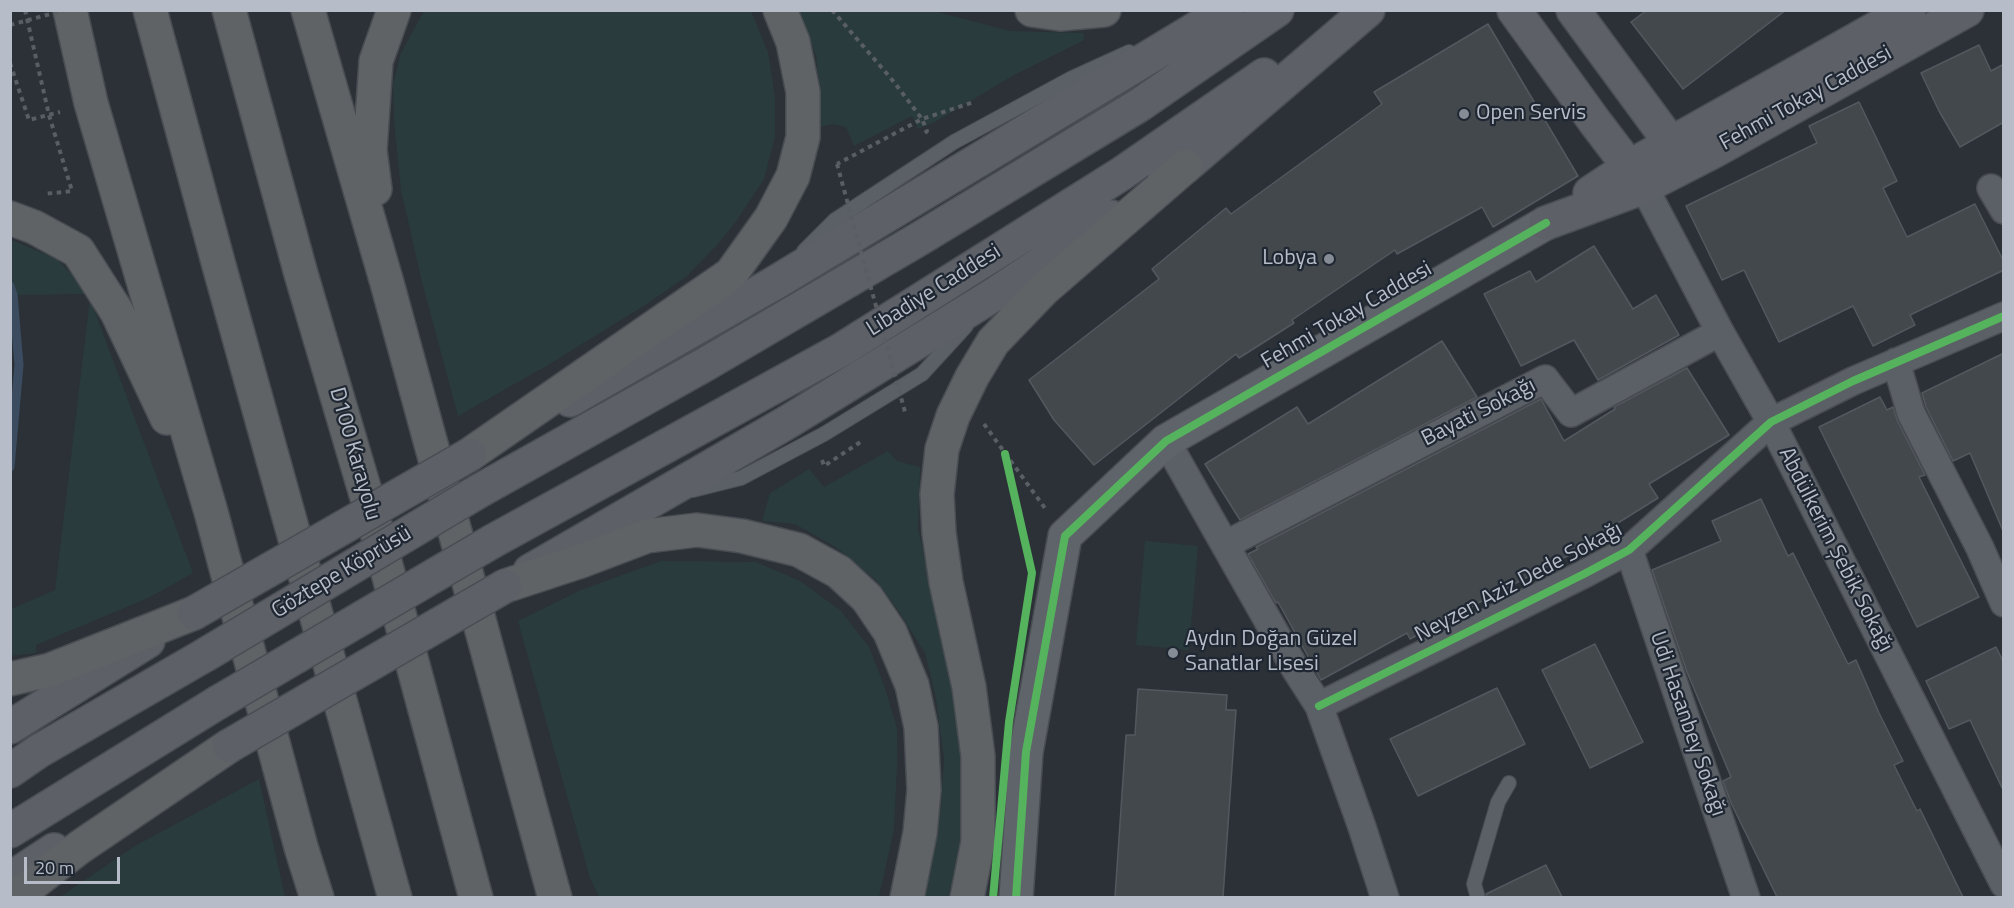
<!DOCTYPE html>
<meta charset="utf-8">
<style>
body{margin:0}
#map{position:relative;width:2014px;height:908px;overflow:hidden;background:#2b3137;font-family:"Titillium Web",sans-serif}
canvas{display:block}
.frame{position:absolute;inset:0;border:12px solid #b6bdc8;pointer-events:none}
.scale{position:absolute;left:24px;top:857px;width:96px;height:27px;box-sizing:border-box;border:3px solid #b6bdc8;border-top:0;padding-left:8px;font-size:18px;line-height:21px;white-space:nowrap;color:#b6bdc8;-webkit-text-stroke:4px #1f2732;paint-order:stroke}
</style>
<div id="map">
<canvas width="2014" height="908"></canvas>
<div class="frame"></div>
<div class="scale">20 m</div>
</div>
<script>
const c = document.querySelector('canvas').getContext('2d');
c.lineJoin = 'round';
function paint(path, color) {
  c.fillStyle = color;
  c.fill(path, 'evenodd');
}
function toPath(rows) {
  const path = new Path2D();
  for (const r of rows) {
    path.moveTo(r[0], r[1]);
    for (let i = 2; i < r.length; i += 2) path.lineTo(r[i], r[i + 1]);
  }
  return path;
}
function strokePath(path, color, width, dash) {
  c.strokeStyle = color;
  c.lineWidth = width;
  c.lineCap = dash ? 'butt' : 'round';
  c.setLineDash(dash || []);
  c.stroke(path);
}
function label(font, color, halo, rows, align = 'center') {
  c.font = font + ' "Titillium Web",sans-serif';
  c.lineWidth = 4.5;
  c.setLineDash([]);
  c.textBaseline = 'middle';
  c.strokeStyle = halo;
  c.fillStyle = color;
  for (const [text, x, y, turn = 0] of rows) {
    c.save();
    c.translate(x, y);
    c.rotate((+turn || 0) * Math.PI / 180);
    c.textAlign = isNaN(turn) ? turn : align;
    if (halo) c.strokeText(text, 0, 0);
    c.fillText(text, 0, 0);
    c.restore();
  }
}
paint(toPath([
 [424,11,751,11,768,52,775,98,775,137,764,179,737,220,717,245,686,277,642,307,548,365,458,416,422,282,401,190,394,121,393,84,401,53],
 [798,11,934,11,1010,31,1083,33,1084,40,1014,75,935,122,918,129,912,116,854,146,846,127,833,124,820,127,820,95,816,55],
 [10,239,58,260,86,290,88,294,11,295],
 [90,299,193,573,148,598,36,645,36,653,11,656,11,609,55,590],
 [888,451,897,461,920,467,918,528,962,740,964,796,958,860,948,897,924,897,941,807,944,759,936,698,925,653,898,610,876,580,837,548,795,524,762,521,770,493,809,469,824,487],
 [1145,541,1198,546,1189,650,1136,645],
 [661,561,756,562,800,581,840,610,869,647,885,688,897,728,897,766,894,829,879,897,599,897,590,878,518,621,581,590],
 [259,779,285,897,60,897,135,846]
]), '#293b3d');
strokePath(toPath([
 [10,286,13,295,19,365,10,467]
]), '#3b4b60', 9);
const building = toPath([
 [1647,10,1786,10,1683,89,1631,22,1647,10],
 [1488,24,1578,176,1493,227,1482,207,1397,254,1395,250,1292,320,1294,323,1239,358,1236,354,1094,465,1054,420,1029,380,1159,279,1152,269,1226,208,1231,214,1382,104,1374,92,1488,24],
 [1979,45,1991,71,2004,64,2004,122,1960,147,1939,111,1921,73,1979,45],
 [1859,102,1897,181,1883,188,1907,237,1975,204,2004,262,2004,270,1910,315,1915,325,1873,346,1853,306,1779,342,1744,270,1722,280,1686,206,1817,143,1809,126,1859,102],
 [1594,246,1633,309,1656,295,1679,335,1598,380,1574,340,1521,366,1484,294,1530,271,1536,282,1594,246],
 [1442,341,1477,397,1240,520,1205,464,1297,407,1308,424,1442,341],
 [2004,353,2004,531,2003,531,1970,453,1953,461,1926,407,1922,393,2004,353],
 [1687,368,1729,435,1649,484,1658,498,1605,531,1607,535,1410,639,1407,633,1321,680,1278,602,1276,603,1248,554,1258,549,1256,547,1541,399,1564,441,1615,409,1614,407,1687,368],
 [1880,397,1887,410,1893,407,1897,420,1925,475,1919,477,1979,597,1917,627,1819,427,1880,397],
 [1761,499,1788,556,1793,553,1848,664,1856,660,1879,713,1903,761,1894,765,1917,811,1920,809,1963,897,1777,897,1731,803,1723,781,1731,777,1687,672,1652,570,1721,541,1712,521,1761,499],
 [1595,644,1643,742,1590,768,1542,670,1595,644],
 [1996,647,2004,663,2004,792,1970,720,1949,729,1926,681,1996,647],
 [1497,688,1525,744,1418,796,1390,739,1497,688],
 [1138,689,1227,695,1226,710,1236,710,1223,897,1115,897,1126,735,1135,735,1138,689],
 [1546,865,1562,897,1487,897,1486,894,1546,865]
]);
paint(building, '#43484d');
strokePath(building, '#53585f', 1.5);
const lane = toPath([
 [804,251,835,220,954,142,1072,78,1129,52],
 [693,490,741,478,824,434,922,374,966,326],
 [1478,898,1474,884,1498,802,1509,783]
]);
const street = toPath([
 [1644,187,1720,332,1771,422,2004,884],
 [1991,188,2004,210],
 [1896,362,1911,413,1980,548,2004,603],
 [1166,441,1296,670,1319,706,1362,827,1385,898],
 [1225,545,1545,379,1571,413,1720,332],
 [1629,550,1746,898],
 [1319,706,1584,574,1629,550,1771,422,1853,381,2004,316]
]);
const secondary = toPath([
 [1016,898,1026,752,1065,536,1166,441,1546,223]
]);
const primary = toPath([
 [1514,10,1595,122,1643,185],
 [1573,10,1684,161],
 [1164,181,1186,166,1368,10],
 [1590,193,1629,167,1909,10],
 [1546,223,1644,187,1714,151,1967,10],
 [570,400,773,284,1227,10],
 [479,491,704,365,919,239,1141,104,1277,10],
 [493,541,841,350,1121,174,1264,75],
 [530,571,786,423,995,294,1111,217],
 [10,727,148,641],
 [10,771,39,751,205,655],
 [10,831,217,703],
 [10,879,54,850]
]);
const highway = toPath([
 [70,10,91,103,211,512,301,847,317,898],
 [150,10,218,262,395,898],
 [229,10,301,274,375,525,476,898],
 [308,10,387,283,555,898],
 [1032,10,1060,14,1104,10],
 [375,189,370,150,376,61,394,10],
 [10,218,34,227,78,251,117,312,167,418],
 [469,455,731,274,771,218,793,176,803,137,803,92,793,42,780,10],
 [505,586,581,561,647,536,697,530,742,536,799,550,839,572,867,598,890,632,912,685,921,727,924,790,920,833,907,898],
 [10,679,50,670,194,613],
 [14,898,80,847,229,746],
 [967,898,978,842,978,756,969,687,946,582,939,533,937,494,942,449,953,416,972,377,993,342,1043,290,1186,166]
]);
strokePath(lane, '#494d52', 16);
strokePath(street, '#494d52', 30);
strokePath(secondary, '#494d52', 36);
strokePath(primary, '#494d54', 36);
strokePath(highway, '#484d53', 36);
strokePath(toPath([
 [25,10,49,115,72,191,44,194],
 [832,10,894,82,922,119,837,164],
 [10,63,29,120,60,112],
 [925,133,927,131,922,119,974,102],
 [984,424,1047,511],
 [822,460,824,466,862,441]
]), '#595e63', 4, [4.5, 4.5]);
strokePath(lane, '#5b5f66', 14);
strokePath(street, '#5b5f66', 27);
strokePath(secondary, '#5f636a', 33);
strokePath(primary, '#5d6167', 33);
strokePath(highway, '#606366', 33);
const primaryBridge = toPath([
 [194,613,469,455],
 [205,655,479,491],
 [217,703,493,541],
 [229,746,505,586]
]);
strokePath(primaryBridge, '#494d54', 36, []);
strokePath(toPath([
 [10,25,65,10],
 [837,164,905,412]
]), '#595e63', 4, [4.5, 4.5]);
strokePath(primaryBridge, '#5d6167', 33);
strokePath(toPath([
 [1319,706,1584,574,1629,550,1771,422,1853,381,2004,316],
 [993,898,1009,722,1032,573,1005,454],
 [1016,898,1026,752,1065,536,1166,441,1546,223]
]), '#56b35d', 8);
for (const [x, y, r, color] of [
 [1464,114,6,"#858c95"],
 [1329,259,6,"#858c95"],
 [1173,653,6,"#858c95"]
]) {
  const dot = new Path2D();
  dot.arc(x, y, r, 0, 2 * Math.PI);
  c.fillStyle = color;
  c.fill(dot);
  strokePath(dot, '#1f2732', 2);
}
label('22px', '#b6bdc8', '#1f2732', [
 ["Fehmi Tokay Caddesi",1806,99,-29],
 ["Libadiye Caddesi",934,291,-32],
 ["Fehmi Tokay Caddesi",1347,316,-30],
 ["Bayati Sokağı",1479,413,-27],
 ["D100 Karayolu",354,454,74],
 ["Abdülkerim Şebik Sokağı",1835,550,63],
 ["Göztepe Köprüsü",342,573,-31],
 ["Neyzen Aziz Dede Sokağı",1519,583,-28],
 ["Udi Hasanbey Sokağı",1687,724,71]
]);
label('22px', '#b6bdc8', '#1f2732', [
 ["Open Servis",1476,114],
 ["Lobya",1317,259,"right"],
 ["Aydın Doğan Güzel",1185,640],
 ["Sanatlar Lisesi",1185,665]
], 'left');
</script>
